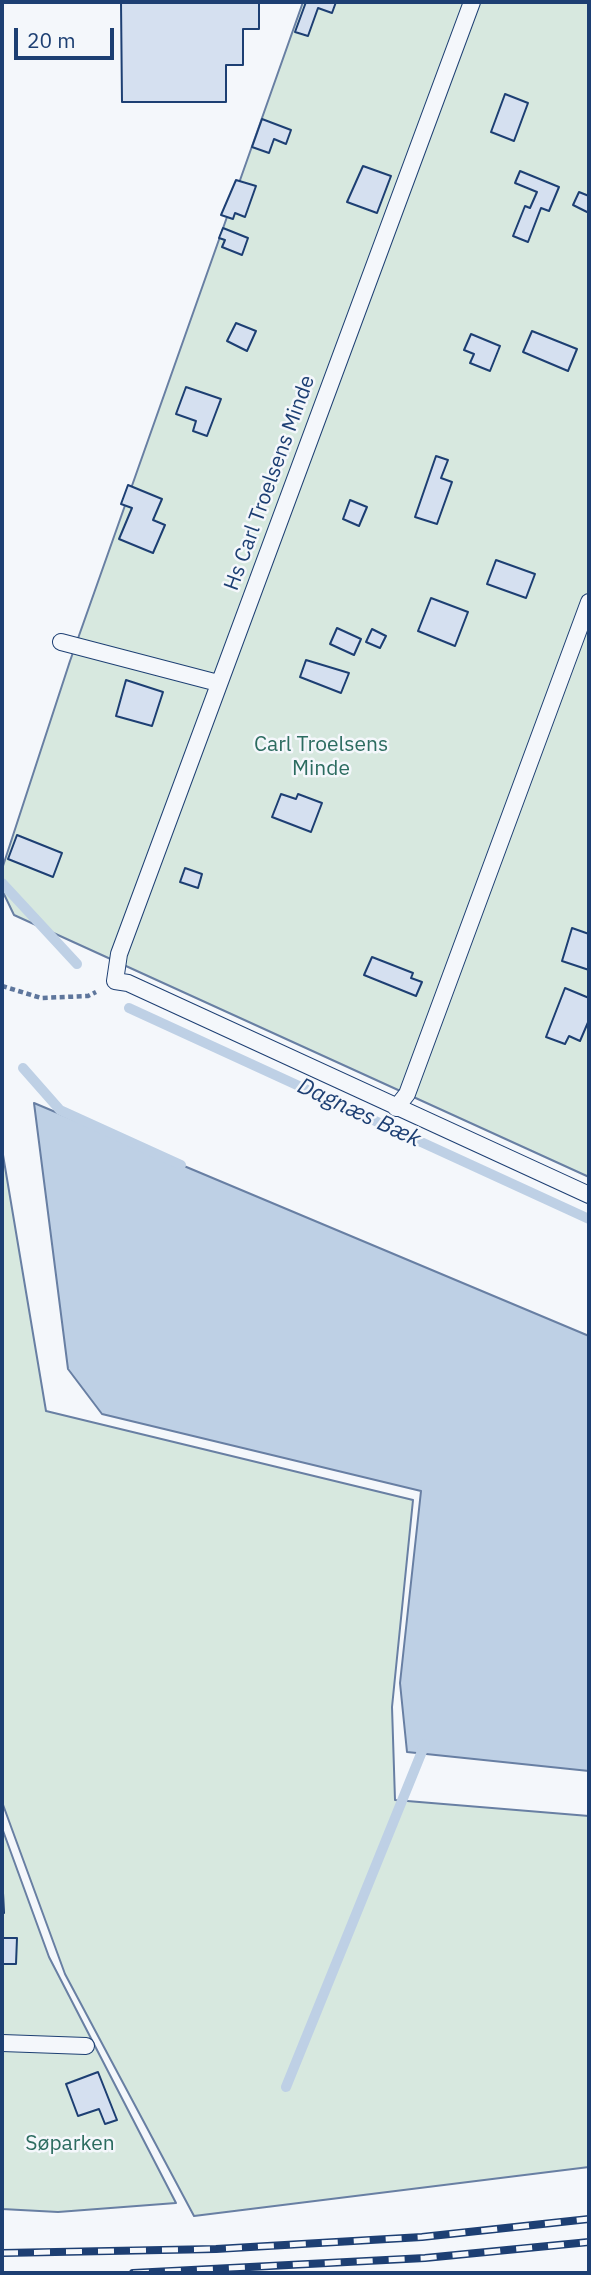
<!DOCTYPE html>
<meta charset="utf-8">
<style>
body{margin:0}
#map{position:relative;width:591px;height:2275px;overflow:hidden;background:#f4f7fb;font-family:"IBM Plex Sans",sans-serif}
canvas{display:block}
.frame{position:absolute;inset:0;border:4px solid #1d3f73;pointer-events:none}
.scale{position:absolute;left:14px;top:28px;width:100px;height:32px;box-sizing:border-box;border:4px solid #1d3f73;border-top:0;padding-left:9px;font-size:21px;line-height:24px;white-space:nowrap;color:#1d3f73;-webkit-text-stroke:5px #f4f7fb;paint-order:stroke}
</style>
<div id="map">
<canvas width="591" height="2275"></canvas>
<div class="frame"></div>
<div class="scale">20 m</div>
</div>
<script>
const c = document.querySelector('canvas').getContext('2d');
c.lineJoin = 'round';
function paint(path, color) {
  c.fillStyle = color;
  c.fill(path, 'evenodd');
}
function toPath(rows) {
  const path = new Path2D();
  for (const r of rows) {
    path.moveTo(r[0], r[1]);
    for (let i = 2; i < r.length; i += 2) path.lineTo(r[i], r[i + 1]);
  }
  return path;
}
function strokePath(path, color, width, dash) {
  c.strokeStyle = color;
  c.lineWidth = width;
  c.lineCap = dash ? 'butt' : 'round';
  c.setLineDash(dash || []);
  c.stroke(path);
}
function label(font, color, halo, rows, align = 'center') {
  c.font = font + ' "IBM Plex Sans",sans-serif';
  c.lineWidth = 5;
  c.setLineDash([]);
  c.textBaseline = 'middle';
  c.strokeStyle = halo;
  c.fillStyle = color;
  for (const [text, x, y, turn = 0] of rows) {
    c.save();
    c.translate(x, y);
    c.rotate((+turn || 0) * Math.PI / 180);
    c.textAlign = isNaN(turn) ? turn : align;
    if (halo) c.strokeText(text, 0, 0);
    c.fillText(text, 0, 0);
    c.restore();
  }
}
const green = toPath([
 [303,2,589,2,589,1177,14,915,2,890,2,869,70,661,303,2],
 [2,1149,46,1411,413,1500,392,1707,395,1800,589,1816,589,2167,194,2216,65,1974,2,1802,2,1149],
 [2,1828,49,1957,176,2203,58,2212,2,2209,2,1828]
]);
paint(green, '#d7e8df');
strokePath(green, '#687fa3', 2);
const water = toPath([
 [34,1103,589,1336,589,1771,407,1752,400,1683,421,1491,102,1414,68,1369,34,1103]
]);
paint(water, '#bed0e5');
strokePath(water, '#687fa3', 2);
strokePath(toPath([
 [2,883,77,964],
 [129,1008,589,1219],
 [23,1068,60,1110,181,1165],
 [286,2087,425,1744]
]), '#bed0e5', 10);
const building = toPath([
 [121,2,259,2,259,29,243,29,243,65,226,65,226,102,122,102,121,2],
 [306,2,336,2,332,13,318,8,308,36,295,32,306,2],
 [505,94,528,103,514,141,491,132,505,94],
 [262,119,291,130,286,144,274,139,269,153,252,147,262,119],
 [363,166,391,176,377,213,347,202,363,166],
 [520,171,559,187,549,211,541,208,528,242,513,236,525,206,530,208,537,192,515,183,520,171],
 [236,180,256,186,245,217,235,213,233,219,221,215,236,180],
 [579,192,589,196,589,213,573,205,579,192],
 [223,228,248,238,242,255,222,247,225,240,219,238,223,228],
 [236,323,256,331,247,351,227,341,236,323],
 [532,331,577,349,568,371,523,352,532,331],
 [471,334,500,346,490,371,470,363,474,354,464,350,471,334],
 [186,387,221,399,207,436,193,431,196,421,176,414,186,387],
 [436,456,448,460,441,478,452,482,437,524,415,517,436,456],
 [128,485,162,499,153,520,165,525,153,553,119,539,132,508,121,504,128,485],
 [350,500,367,507,359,526,343,519,350,500],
 [496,560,535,574,526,598,487,584,496,560],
 [431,598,468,612,455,646,418,631,431,598],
 [337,628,361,639,354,655,330,644,337,628],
 [372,629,386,636,380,648,366,642,372,629],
 [306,660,349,673,341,693,300,677,306,660],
 [126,680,163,692,152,726,116,716,126,680],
 [281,794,296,799,298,794,322,803,311,832,272,817,281,794],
 [17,835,62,853,53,877,8,859,17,835],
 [185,868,202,874,198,888,180,882,185,868],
 [572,928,589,934,589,970,562,961,572,928],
 [372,957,413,973,411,978,422,982,416,996,364,975,372,957],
 [565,988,589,998,589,1020,580,1041,569,1036,565,1044,546,1037,565,988],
 [2,1873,4,1913,2,1913,2,1873],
 [2,1938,17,1938,16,1964,2,1964,2,1938],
 [98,2072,117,2120,105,2124,99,2109,78,2116,66,2084,98,2072]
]);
paint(building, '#d5e0f0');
strokePath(building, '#1d3f73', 2);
const service = toPath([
 [472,2,119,954,115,981,128,983,589,1195],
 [61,642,218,683],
 [396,1108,407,1094,589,602],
 [2,2043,86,2046]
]);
strokePath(service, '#1d3f73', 18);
strokePath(toPath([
 [2,986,41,998,88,996,96,992]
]), '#5e769c', 4.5, [5, 3.5]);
strokePath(service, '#f4f7fb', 16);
const rail = toPath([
 [2,2253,216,2249,422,2237,589,2219],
 [133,2273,425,2258,589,2242]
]);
strokePath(rail, '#1d3f73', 8);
strokePath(rail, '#f4f7fb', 5, [16]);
label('21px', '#1d3f73', '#f4f7fb', [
 ["Hs Carl Troelsens Minde",270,483,-70]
]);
label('21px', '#2c6c60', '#f4f7fb', [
 ["Carl Troelsens",321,745],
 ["Minde",321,769],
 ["Søparken",70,2144]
]);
label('italic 23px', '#1d3f73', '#f4f7fb', [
 ["Dagnæs Bæk",359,1113,25]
]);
</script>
